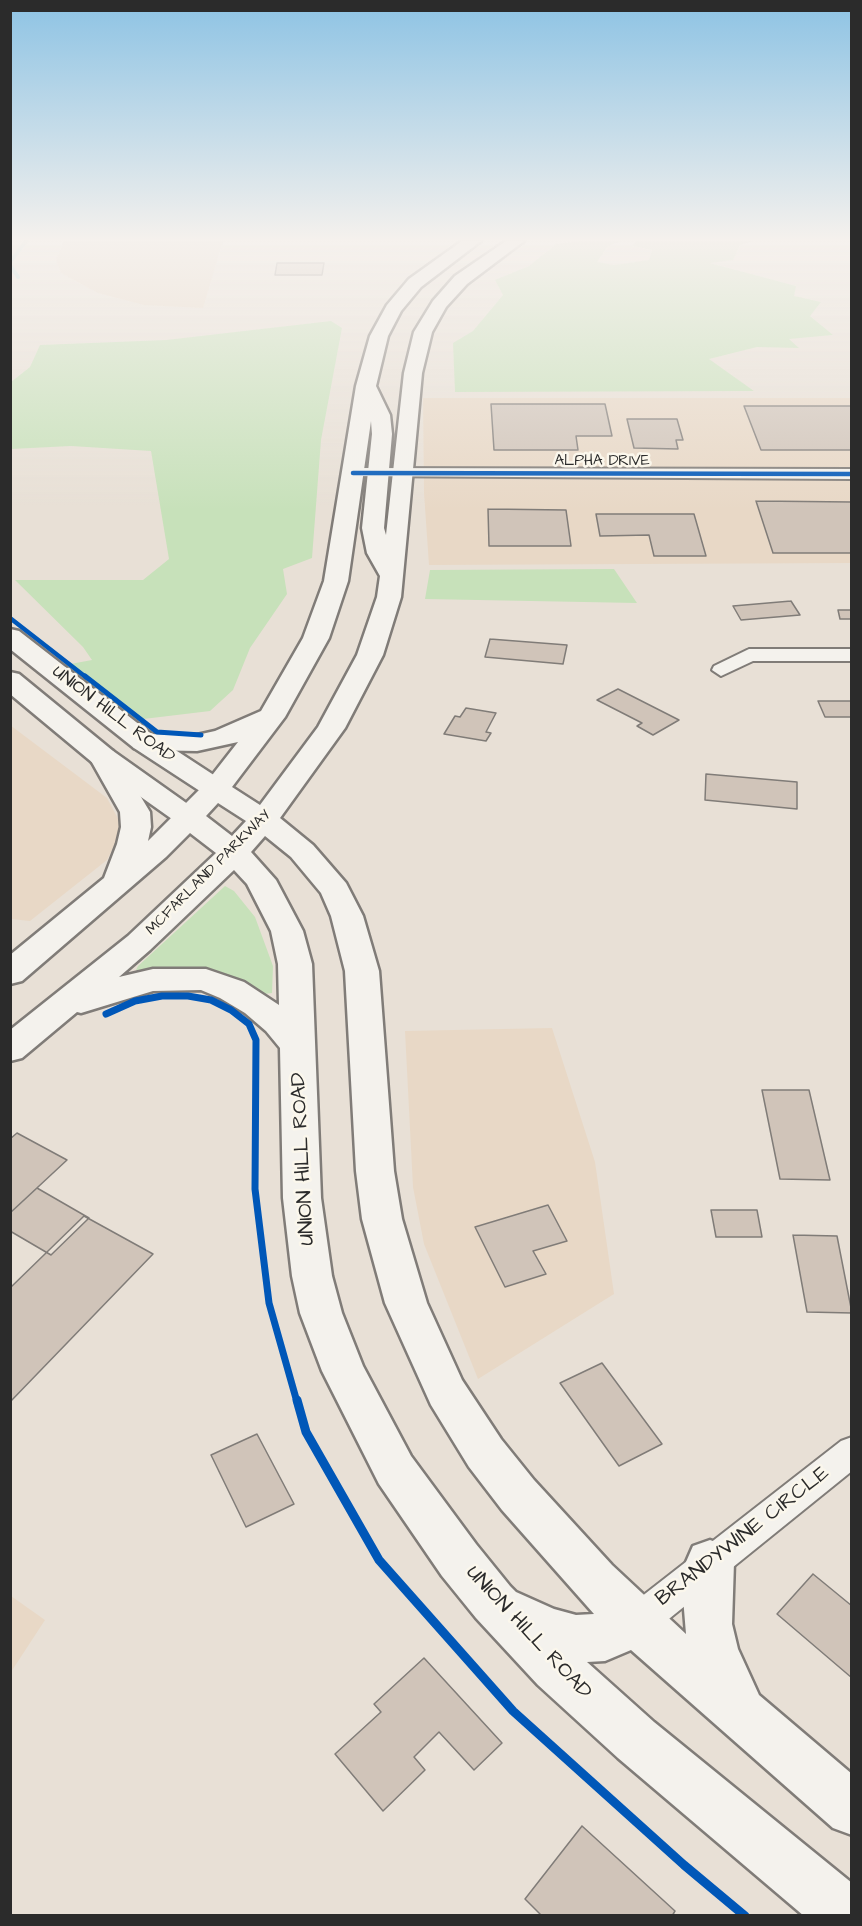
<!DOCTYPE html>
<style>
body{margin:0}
#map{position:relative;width:862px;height:1926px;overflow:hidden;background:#e8e0d6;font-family:"Architects Daughter",sans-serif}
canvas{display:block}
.frame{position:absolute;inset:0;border:12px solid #2b2b2b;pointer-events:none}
</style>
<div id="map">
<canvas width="862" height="1926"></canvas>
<div class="frame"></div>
</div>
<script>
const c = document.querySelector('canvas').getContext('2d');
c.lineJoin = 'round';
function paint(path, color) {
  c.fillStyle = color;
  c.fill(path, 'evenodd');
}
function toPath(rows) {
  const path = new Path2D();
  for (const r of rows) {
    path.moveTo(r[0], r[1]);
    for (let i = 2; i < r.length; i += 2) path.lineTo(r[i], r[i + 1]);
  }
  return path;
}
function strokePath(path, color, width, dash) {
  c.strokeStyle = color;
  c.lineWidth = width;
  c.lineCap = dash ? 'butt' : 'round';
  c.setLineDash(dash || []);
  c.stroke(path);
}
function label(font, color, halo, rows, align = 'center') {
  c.font = font + ' "Architects Daughter",sans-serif';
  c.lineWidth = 5;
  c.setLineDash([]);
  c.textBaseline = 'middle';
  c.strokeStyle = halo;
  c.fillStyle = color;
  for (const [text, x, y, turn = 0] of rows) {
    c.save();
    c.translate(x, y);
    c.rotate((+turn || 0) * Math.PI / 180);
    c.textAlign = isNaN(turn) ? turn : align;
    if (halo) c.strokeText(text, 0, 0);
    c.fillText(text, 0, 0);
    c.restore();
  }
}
paint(toPath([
 [64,241,223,241,203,308,144,305,98,293,61,273,56,260],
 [423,398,851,398,851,563,429,565,424,493],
 [10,725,107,798,123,828,107,860,30,921,11,919],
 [552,1028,595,1162,614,1294,478,1379,424,1244,413,1187,405,1031],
 [11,1596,45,1620,11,1672]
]), '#e8d8c6');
paint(toPath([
 [581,241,620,241,608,246,597,262,614,265,649,260,652,250,633,246,637,241,752,241,740,245,733,260,710,263,796,286,794,296,821,302,810,316,833,335,789,339,799,348,757,347,709,359,754,391,455,392,453,343,473,331,503,295,495,280,529,266,556,244],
 [331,321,342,328,321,440,312,558,283,569,287,594,250,648,233,690,210,711,135,720,65,665,92,660,83,647,15,580,143,580,169,559,151,451,71,446,11,449,11,382,30,367,40,345,166,340],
 [614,569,637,603,425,599,430,570],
 [225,886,234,891,255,917,273,966,272,993,264,994,231,979,139,973,136,970,138,966]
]), '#c7e1ba');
strokePath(toPath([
 [10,262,26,241],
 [10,265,18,277]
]), '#a4dade', 4);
const building = toPath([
 [277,263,324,263,322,275,275,275,277,263],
 [491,404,605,404,612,436,576,436,578,450,494,450,491,404],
 [744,406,852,406,852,450,761,450,744,406],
 [627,419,677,419,683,440,676,440,678,449,634,448,627,419],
 [756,501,852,502,852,553,773,553,756,501],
 [488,509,566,510,571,546,489,546,488,509],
 [596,514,694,514,706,556,654,556,649,535,600,536,596,514],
 [791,601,800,615,741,620,733,606,791,601],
 [838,610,852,610,852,619,840,619,838,610],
 [490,639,567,645,563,664,485,657,490,639],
 [618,689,679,720,653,735,637,726,642,723,597,700,618,689],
 [818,701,852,701,852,717,825,717,818,701],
 [466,708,496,713,486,732,491,733,486,741,444,734,455,716,460,717,466,708],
 [706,774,797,782,797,809,705,800,706,774],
 [762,1090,809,1090,830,1180,780,1179,762,1090],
 [17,1133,67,1160,10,1213,10,1139,17,1133],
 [37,1188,89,1218,51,1255,10,1231,10,1213,37,1188],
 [548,1205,567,1241,533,1251,546,1274,505,1287,475,1227,548,1205],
 [711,1210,757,1210,762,1237,716,1237,711,1210],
 [84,1216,153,1254,10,1402,10,1288,84,1216],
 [793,1235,837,1236,852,1313,807,1312,793,1235],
 [602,1363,662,1444,619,1466,560,1383,602,1363],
 [257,1434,294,1504,246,1527,211,1455,257,1434],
 [813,1574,852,1606,852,1678,777,1614,813,1574],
 [424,1658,502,1743,474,1770,439,1732,414,1757,425,1770,383,1811,335,1754,381,1712,374,1704,424,1658],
 [582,1826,675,1911,672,1916,542,1916,525,1899,582,1826]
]);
paint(building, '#d0c4b9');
strokePath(building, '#807c78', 1.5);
const street = toPath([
 [353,468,852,469,852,479,348,476,345,473,348,470,353,468],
 [749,649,852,649,852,661,753,661,721,676,712,670,714,666,749,649],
 [852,1437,852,1471,649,1635,636,1640,623,1635,618,1623,623,1611,841,1441,852,1437]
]);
const secondary = toPath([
 [10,629,19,631,154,736,226,783,230,789,226,795,216,798,206,795,134,748,10,649,10,629],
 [10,672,19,674,113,751,199,812,204,818,199,824,189,827,179,824,93,763,10,694,10,672]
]);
const primary = toPath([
 [462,241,481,241,421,287,401,311,388,336,376,386,390,415,392,434,384,528,386,535,404,373,414,332,433,301,455,276,506,241,524,241,467,284,446,307,432,332,422,373,401,597,383,655,345,728,280,818,313,845,346,883,363,916,379,971,394,1171,402,1219,427,1303,462,1380,501,1439,534,1480,612,1565,686,1634,683,1597,686,1562,693,1546,710,1540,727,1546,734,1562,732,1624,738,1649,759,1695,852,1774,852,1835,833,1828,631,1650,605,1661,587,1662,654,1722,852,1883,852,1916,804,1916,618,1758,538,1685,476,1618,442,1576,379,1484,322,1371,300,1313,292,1276,283,1198,280,1048,266,1031,245,1013,220,998,201,990,153,991,81,1013,77,1012,22,1058,10,1061,10,1030,128,936,216,853,190,833,166,857,22,981,10,984,10,955,104,878,117,844,121,827,120,812,89,757,93,751,103,749,113,751,117,757,150,812,151,827,148,841,206,783,238,742,197,751,144,750,134,748,130,742,134,736,144,734,197,735,215,731,261,711,303,638,324,581,356,386,370,336,387,305,409,279,462,241],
 [371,421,372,434,362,528,367,553,380,576,377,597,357,655,318,727,260,805,232,787,285,717,329,638,348,581,371,421],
 [218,803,246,821,232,836,206,816,218,803],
 [265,836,291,857,321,893,331,916,345,971,356,1171,362,1219,385,1303,431,1405,469,1467,502,1510,594,1614,576,1615,554,1609,516,1592,510,1586,476,1544,411,1456,363,1366,342,1313,332,1276,321,1198,312,964,303,931,276,880,251,852,265,836],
 [234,870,247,884,271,931,278,964,279,1005,244,982,206,969,153,969,119,977,150,950,234,870]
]);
strokePath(street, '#807c78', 4);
strokePath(secondary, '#807c78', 5);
strokePath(primary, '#807c78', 5);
paint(street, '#f4f2ed');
paint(secondary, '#f4f2ed');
paint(primary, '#f4f2ed');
strokePath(toPath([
 [353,473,852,474],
 [10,618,87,678]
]), '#0057b8', 4.5);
strokePath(toPath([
 [85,676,157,732,201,735]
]), '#0057b8', 5);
strokePath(toPath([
 [106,1014,135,1001,162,996,188,996,211,1000,231,1010,249,1024,256,1040,255,1189,269,1303,297,1402]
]), '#0057b8', 7);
strokePath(toPath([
 [297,1400,306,1432,379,1560,513,1711,684,1865,745,1916]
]), '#0057b8', 9);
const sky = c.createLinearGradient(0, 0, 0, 510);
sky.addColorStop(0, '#8dc3e4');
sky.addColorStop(0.47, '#f5f1ed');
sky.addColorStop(1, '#f5f1ed00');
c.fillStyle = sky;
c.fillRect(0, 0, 862, 510);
label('15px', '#2b2b2b', '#fbf7ec', [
 ["ALPHA DRIVE",602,462],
 ["MCFARLAND PARKWAY",209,873,-45]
]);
label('18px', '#2b2b2b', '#fbf7ec', [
 ["UNION HILL ROAD",113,715,37]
]);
label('21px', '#2b2b2b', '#fbf7ec', [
 ["UNION HILL ROAD",304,1159,-93],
 ["BRANDYWINE CIRCLE",743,1537,-38],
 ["UNION HILL ROAD",528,1633,47]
]);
</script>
